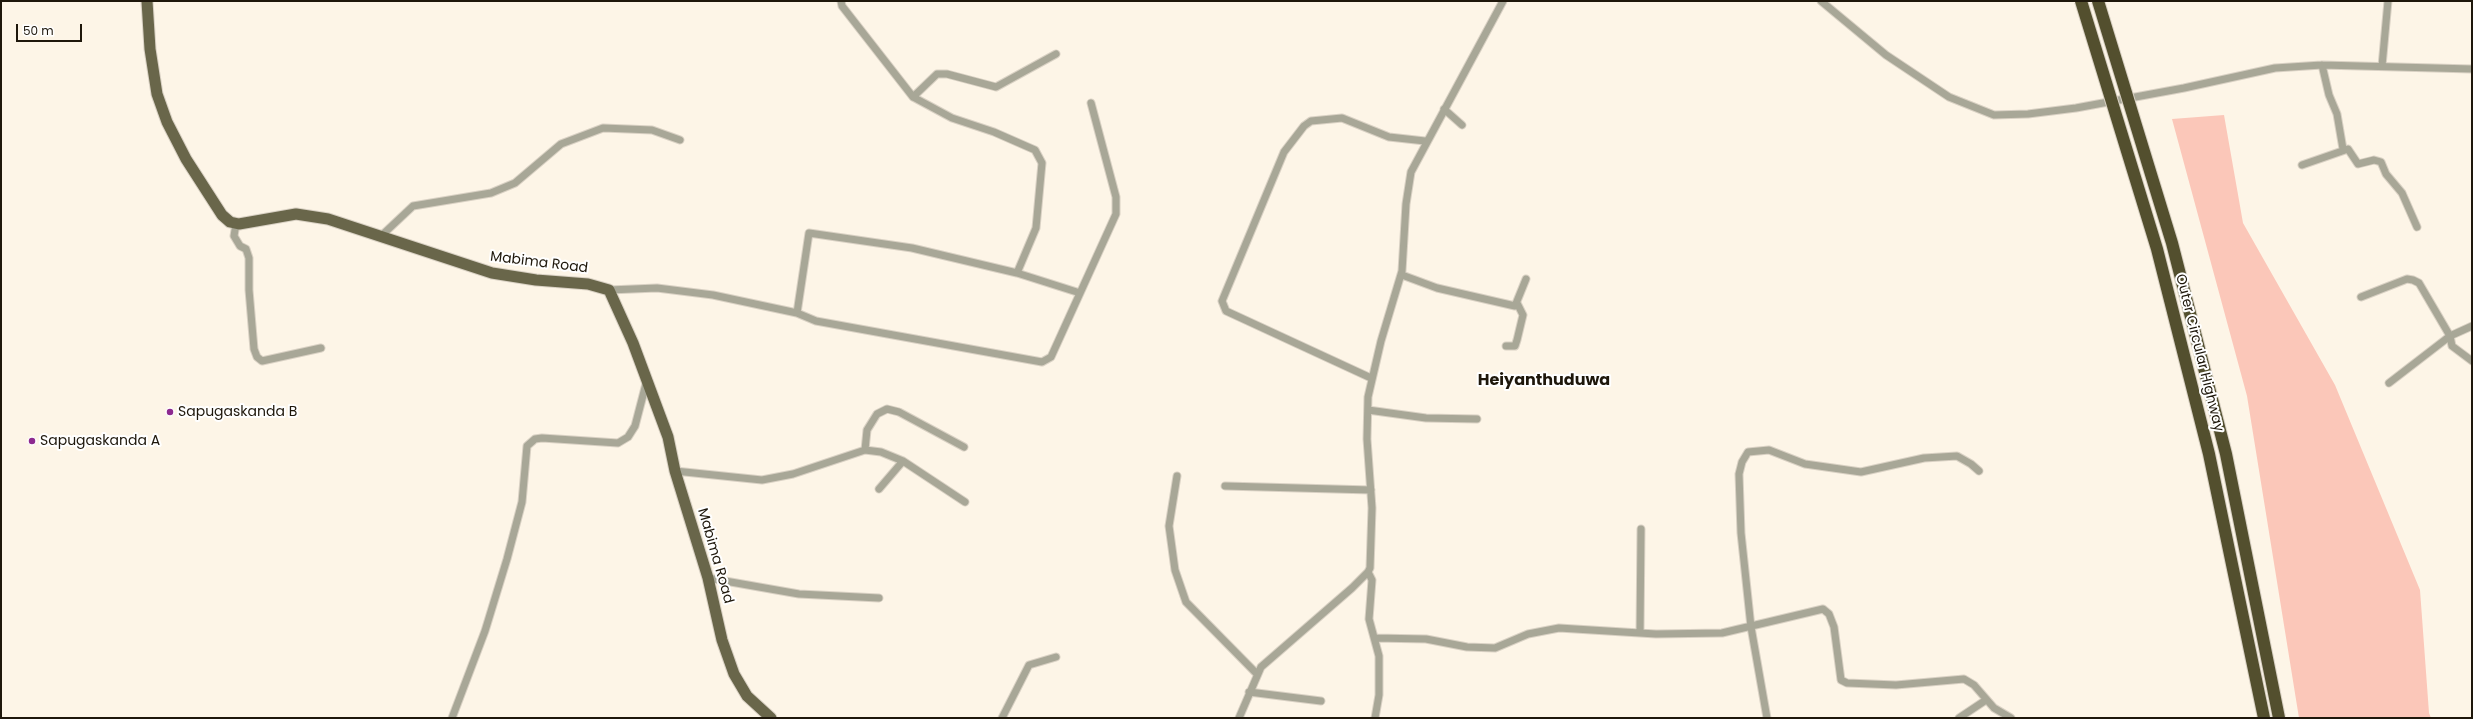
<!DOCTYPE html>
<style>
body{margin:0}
#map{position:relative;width:2473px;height:719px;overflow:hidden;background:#fdf5e7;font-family:Poppins,sans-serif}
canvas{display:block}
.frame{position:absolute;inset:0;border:2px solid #1e170b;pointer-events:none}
.scale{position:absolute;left:16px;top:24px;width:66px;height:18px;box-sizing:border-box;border:2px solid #1e170b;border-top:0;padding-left:5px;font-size:12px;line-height:14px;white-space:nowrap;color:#1e170b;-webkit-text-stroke:3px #fff;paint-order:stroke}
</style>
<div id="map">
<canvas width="2473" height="719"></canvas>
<div class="frame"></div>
<div class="scale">50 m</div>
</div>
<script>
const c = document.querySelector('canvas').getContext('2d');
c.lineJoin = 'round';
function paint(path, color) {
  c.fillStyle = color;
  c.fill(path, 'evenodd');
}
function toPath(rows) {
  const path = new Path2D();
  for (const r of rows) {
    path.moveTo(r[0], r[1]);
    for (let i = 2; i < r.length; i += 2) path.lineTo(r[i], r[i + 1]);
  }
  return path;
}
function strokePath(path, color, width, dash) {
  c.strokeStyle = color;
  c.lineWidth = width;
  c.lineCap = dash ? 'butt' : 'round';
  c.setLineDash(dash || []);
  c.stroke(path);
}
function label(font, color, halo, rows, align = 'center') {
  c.font = font + ' Poppins,sans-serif';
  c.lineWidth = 4;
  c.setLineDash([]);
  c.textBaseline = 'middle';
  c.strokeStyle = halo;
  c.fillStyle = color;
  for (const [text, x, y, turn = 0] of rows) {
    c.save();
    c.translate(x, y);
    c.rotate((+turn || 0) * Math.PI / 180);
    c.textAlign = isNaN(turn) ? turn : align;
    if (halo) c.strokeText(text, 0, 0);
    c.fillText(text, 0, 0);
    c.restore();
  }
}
paint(toPath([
 [2224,115,2243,223,2335,385,2420,590,2429,713,2431,718,2299,718,2247,396,2172,119]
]), '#fbc7b9');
const minor = toPath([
 [841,1,842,6,913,97,952,118,994,132,1035,150,1042,163,1036,228,1017,273],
 [1821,1,1886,55,1949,97,1994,115,2028,114,2076,108,2184,88,2275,68,2322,65,2472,69],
 [2322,65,2329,95,2337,114,2343,149],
 [2382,66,2388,1],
 [913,97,937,74,947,74,996,87,1056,54],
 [1444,109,1462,125],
 [2302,165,2348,149,2358,164,2374,160,2381,162,2386,174,2402,193,2417,227],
 [236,224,234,236,240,246,246,249,249,258,249,290,254,349,257,357,262,361,321,348],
 [380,237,413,206,491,193,515,183,561,144,603,128,652,130,680,140],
 [1402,275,1437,288,1515,306,1526,279],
 [609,290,657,288,713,295,797,313,816,321,1042,362,1051,357,1116,214,1116,197,1091,103],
 [2361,297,2407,279,2413,280,2419,283,2450,336,2389,383],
 [797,313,809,233,912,248,1017,273,1080,293],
 [2472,326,2450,336,2452,346,2472,361],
 [1506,346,1515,346,1517,340,1523,315,1517,303],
 [1371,378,1226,311,1222,301,1284,152,1304,126,1311,121,1342,118,1389,137,1425,141],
 [1368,410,1426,418,1477,419],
 [865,450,867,430,877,414,887,409,899,412,964,447],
 [675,471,762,480,793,474,865,450,881,452,903,461,965,502],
 [1177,476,1169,526,1175,570,1186,602,1257,674],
 [1225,486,1371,490],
 [879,489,903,461],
 [1368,572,1372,580,1369,619,1379,656,1379,695,1375,718],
 [708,578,799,594,879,598],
 [1640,633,1641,529],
 [1375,638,1426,639,1467,647,1495,648,1528,634,1559,628,1656,634,1722,633,1823,609,1829,614,1834,627,1841,680,1847,683,1896,685,1964,679,1974,685,1994,708,2011,718],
 [1249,692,1321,701],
 [452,718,485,631,507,559,522,502,527,446,535,439,542,438,618,443,628,437,635,426,647,380],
 [1002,718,1029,665,1056,657],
 [1239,718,1261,667,1352,588,1368,572,1370,568,1372,508,1367,439,1368,397,1381,341,1402,271,1406,204,1411,172,1503,1],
 [1767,718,1751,627,1741,533,1739,474,1742,462,1748,452,1769,450,1805,464,1861,472,1924,458,1957,456,1971,464,1979,471],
 [1959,718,1986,700]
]);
const primary = toPath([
 [147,1,150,49,157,94,167,122,186,159,222,215,230,222,239,224,296,214,328,219,492,273,536,280,588,284,609,290,633,343,668,437,675,471,708,578,722,640,734,674,747,696,771,718]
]);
strokePath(minor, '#d9d1c4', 9);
strokePath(primary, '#d9d1c4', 13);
strokePath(minor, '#a8a797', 7);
strokePath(primary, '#69664a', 11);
const motorwayBridge = toPath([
 [2081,1,2157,249,2209,454,2264,718],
 [2098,1,2172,243,2226,454,2279,718]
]);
strokePath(motorwayBridge, '#d9d1c4', 14, []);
strokePath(motorwayBridge, '#534f2e', 12);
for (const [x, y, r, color] of [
 [170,412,4,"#8d298f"],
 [32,441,4,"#8d298f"]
]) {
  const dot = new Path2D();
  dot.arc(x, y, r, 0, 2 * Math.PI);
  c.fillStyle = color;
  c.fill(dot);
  strokePath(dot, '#fff', 1.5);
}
label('14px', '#1e170b', '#fff', [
 ["Mabima Road",539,263,7],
 ["Outer Circular Highway",2199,353,76],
 ["Mabima Road",715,556,74]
]);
label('14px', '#1e170b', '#fff', [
 ["Sapugaskanda B",178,412],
 ["Sapugaskanda A",40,441]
], 'left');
label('bold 16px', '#1e170b', '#fff', [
 ["Heiyanthuduwa",1544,381]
]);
</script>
